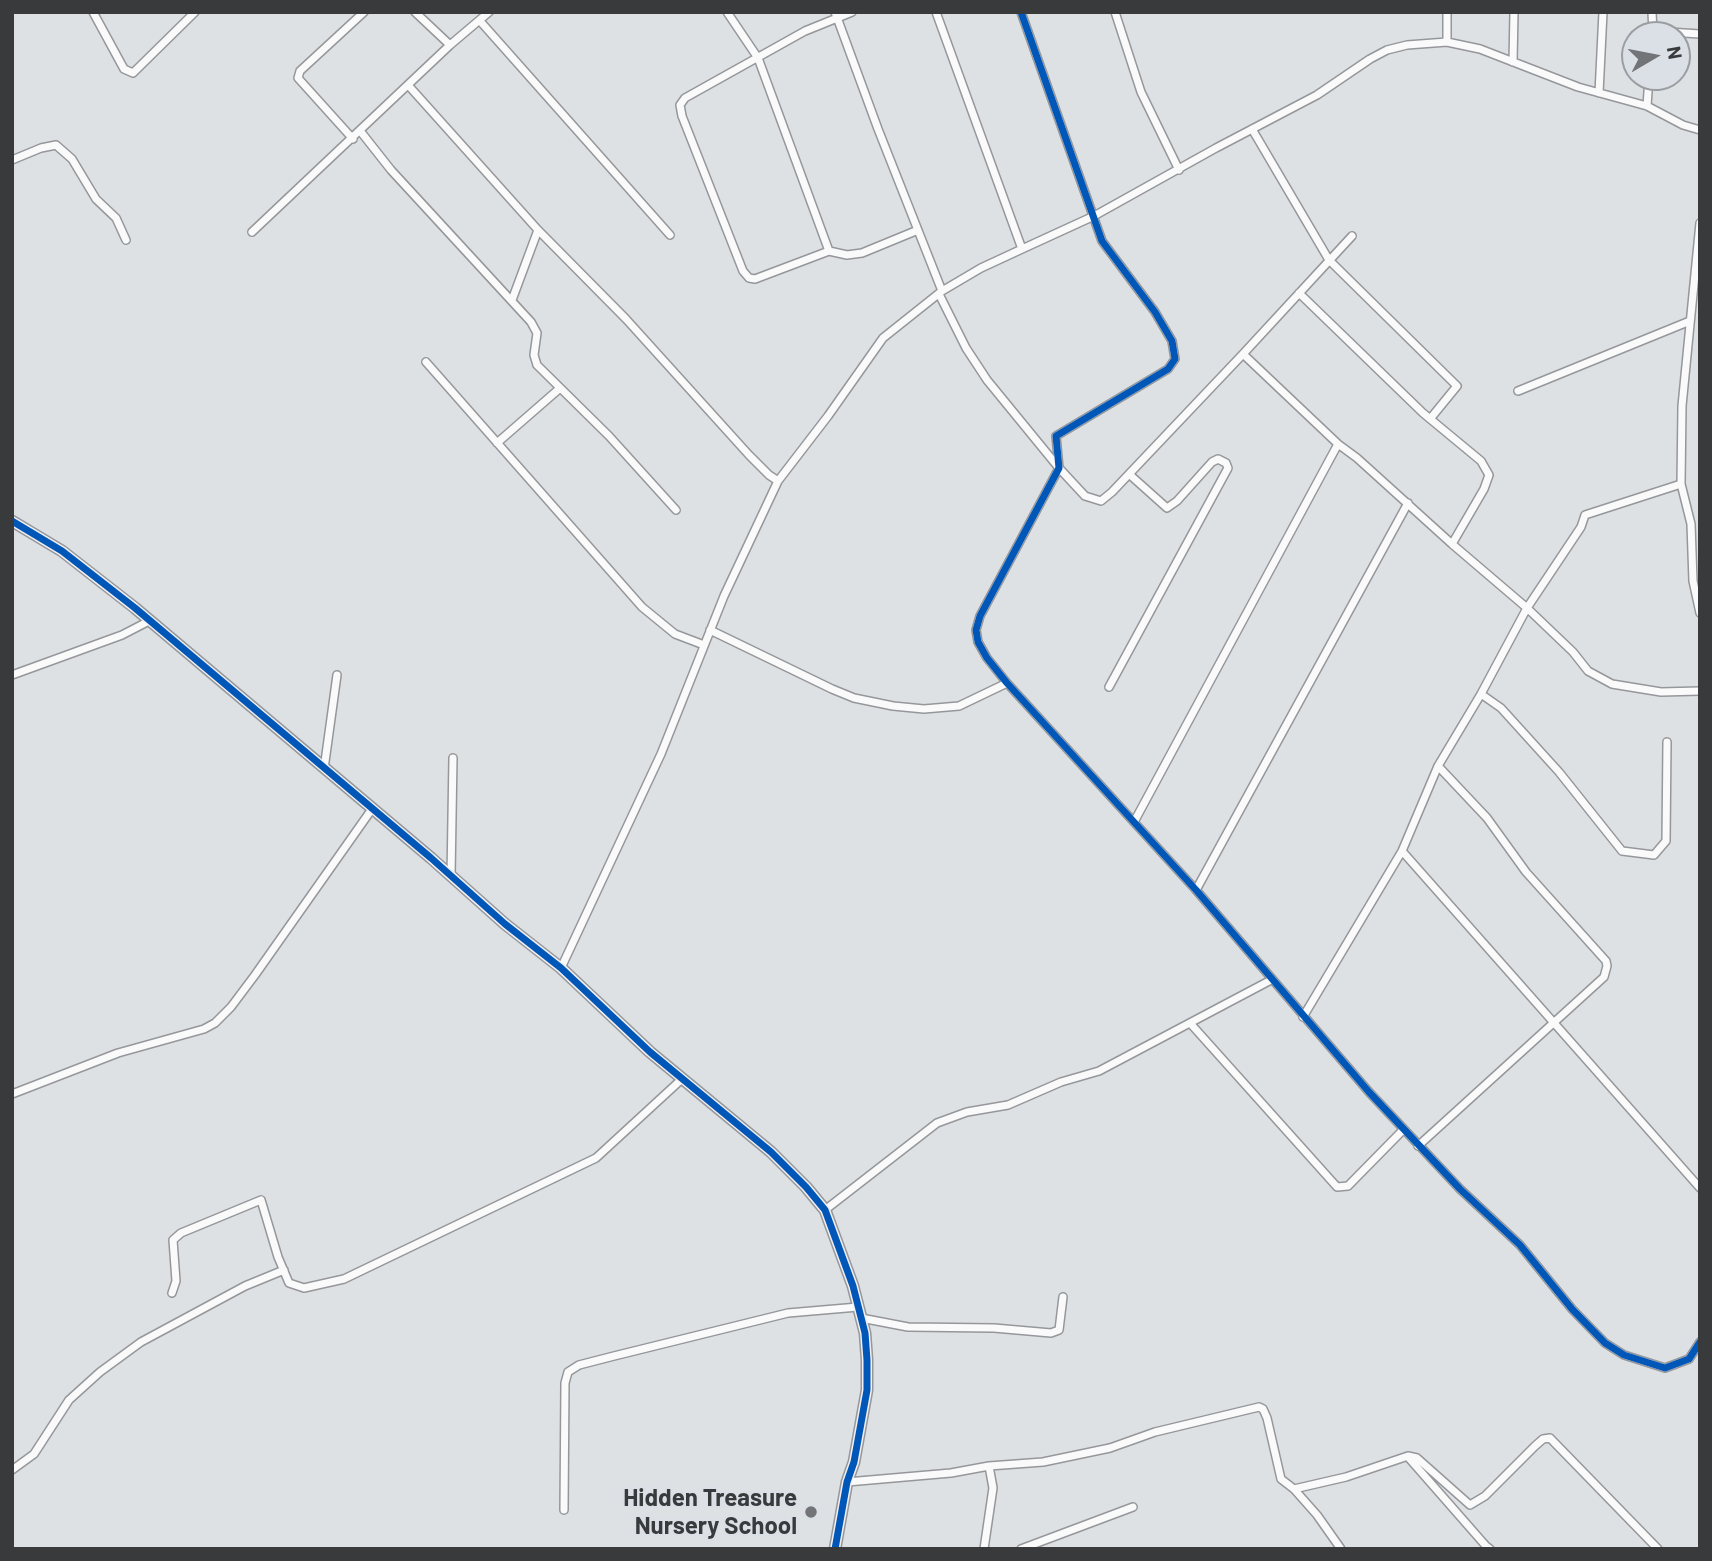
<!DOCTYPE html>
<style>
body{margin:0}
#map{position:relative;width:1712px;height:1561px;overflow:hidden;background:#dee1e4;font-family:Barlow,sans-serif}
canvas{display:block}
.frame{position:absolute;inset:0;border:14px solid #383a3c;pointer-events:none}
.north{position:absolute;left:1621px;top:21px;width:70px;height:70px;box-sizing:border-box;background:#dbe0e7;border:2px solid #9a9ea3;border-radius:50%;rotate:80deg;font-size:19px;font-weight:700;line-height:28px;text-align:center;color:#383a3c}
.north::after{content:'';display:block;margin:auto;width:24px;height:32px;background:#727477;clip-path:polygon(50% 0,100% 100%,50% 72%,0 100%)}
</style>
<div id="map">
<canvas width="1712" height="1561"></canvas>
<div class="frame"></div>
<div class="north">N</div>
</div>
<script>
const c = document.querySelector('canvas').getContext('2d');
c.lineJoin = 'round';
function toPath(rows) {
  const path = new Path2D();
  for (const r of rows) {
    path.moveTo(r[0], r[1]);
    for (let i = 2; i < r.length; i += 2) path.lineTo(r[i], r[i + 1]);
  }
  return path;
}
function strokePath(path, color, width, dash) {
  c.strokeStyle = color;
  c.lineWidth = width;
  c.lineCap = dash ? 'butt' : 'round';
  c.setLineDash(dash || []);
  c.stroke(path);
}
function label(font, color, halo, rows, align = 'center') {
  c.font = font + ' Barlow,sans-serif';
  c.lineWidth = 5;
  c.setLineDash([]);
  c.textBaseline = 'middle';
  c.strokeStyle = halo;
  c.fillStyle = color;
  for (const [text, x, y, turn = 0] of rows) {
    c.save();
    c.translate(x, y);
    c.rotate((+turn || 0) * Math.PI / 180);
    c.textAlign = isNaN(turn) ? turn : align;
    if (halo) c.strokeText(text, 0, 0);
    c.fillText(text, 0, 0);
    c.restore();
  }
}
const street = toPath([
 [93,12,124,69,133,73,195,12],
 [415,12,450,45],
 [727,12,758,58,829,251],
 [835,12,878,129,942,291],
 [852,12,805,31,685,98,680,105,682,116,743,271,749,278,755,279,829,251,847,255,862,253,918,230],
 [1021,12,1102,241,1155,312,1172,341,1175,359,1168,369,1056,436,1059,468,980,616,976,630,978,642,987,658,1007,683,1196,890,1369,1092,1460,1189,1520,1245,1572,1309,1605,1343,1624,1355,1665,1368,1689,1359,1700,1342],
 [1115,12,1141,92,1179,170],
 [1447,12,1447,42],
 [1652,12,1653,33],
 [480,21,670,235],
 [1653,31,1700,34],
 [1513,62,1514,12],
 [408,85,538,230,626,319,749,455,769,475,778,481],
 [1599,93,1603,12],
 [1647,106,1649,77],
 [1252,129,1329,260,1457,386,1430,419],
 [361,132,391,170,531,322,537,333,534,355,537,365,609,436,676,510],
 [353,139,298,78,300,71,364,12],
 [12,160,41,148,56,145,72,159,96,199,116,218,126,240],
 [1700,223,1682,406,1681,484,1691,524,1693,581,1700,613],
 [252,232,450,45,489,12],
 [1022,249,1094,216,1216,148,1317,95,1370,59,1387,50,1407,45,1447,42,1480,49,1578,87,1647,106,1683,125,1700,130],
 [1299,293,1423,413,1481,461,1489,475,1484,489,1452,544],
 [940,296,966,348,987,380,1059,468,1085,496,1101,501,1112,492,1243,354,1352,236],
 [512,300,538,230],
 [1243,354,1338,444,1357,458,1452,544,1527,608,1573,652,1588,671,1612,684,1661,692,1700,691],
 [426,362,642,607,675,634,704,645],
 [1518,391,1690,321],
 [497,443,559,389],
 [710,630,832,689,854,698,893,706,924,709,959,706,1007,683],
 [12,675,122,635,149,621],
 [1109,687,1228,468,1226,463,1218,459,1212,462,1177,501,1167,508,1129,474],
 [1481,694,1501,708,1559,772,1622,851,1654,855,1666,841,1667,742],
 [324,769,337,675],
 [1134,822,1338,444],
 [1402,851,1700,1188],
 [451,876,453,758],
 [1196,890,1408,503],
 [561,968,661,754,724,596,778,481,828,416,883,338,942,291,981,268,1022,249,936,12],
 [1303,1017,1402,851,1438,766,1481,694,1527,608,1581,527,1585,515,1681,484],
 [1190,1023,1337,1187,1348,1186,1403,1130],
 [12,1094,118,1053,204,1029,215,1023,231,1007,255,975,372,809],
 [1418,1146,1604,977,1607,966,1606,961,1526,872,1487,818,1438,766],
 [825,1210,937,1123,967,1112,1008,1105,1061,1082,1099,1071,1271,980],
 [172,1293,176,1281,173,1240,181,1233,261,1200,278,1257,289,1283,304,1288,344,1279,596,1158,683,1078],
 [861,1318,908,1327,994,1328,1051,1333,1059,1330,1063,1297],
 [1408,1457,1486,1546,1490,1549],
 [12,1470,34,1454,69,1400,100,1372,141,1342,245,1286,284,1270],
 [847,1482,951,1473,989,1466,1043,1462,1110,1448,1155,1432,1259,1407,1263,1409,1267,1418,1281,1479,1294,1489,1317,1515,1341,1549],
 [1294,1489,1346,1477,1408,1456,1417,1458,1470,1505,1485,1496,1535,1446,1543,1439,1550,1438,1658,1549],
 [564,1510,565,1383,568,1372,579,1365,614,1356,788,1313,858,1307],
 [984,1549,993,1488,989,1466],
 [1021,1549,1133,1507]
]);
const secondary = toPath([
 [12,521,62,551,135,608,431,858,505,924,561,968,650,1052,771,1152,806,1187,825,1210,853,1286,865,1333,867,1360,867,1390,854,1462,847,1482,835,1549]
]);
strokePath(street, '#95979a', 10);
strokePath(secondary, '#95979a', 13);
strokePath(street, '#fafafb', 7);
strokePath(secondary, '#f1eff2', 10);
strokePath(toPath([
 [1021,12,1102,241,1155,312,1172,341,1175,359,1168,369,1056,436,1059,468,980,616,976,630,978,642,987,658,1007,683,1196,890,1369,1092,1460,1189,1520,1245,1572,1309,1605,1343,1624,1355,1665,1368,1689,1359,1700,1342],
 [12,521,62,551,135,608,431,858,505,924,561,968,650,1052,771,1152,806,1187,825,1210,853,1286,865,1333,867,1360,867,1390,854,1462,847,1482,835,1549]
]), '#0057b8', 7);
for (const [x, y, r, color] of [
 [811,1512,7,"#727477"]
]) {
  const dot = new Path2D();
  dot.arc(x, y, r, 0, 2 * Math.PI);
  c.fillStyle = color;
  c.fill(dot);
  strokePath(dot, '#dbe0e7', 2.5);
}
label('bold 24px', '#383a3c', '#dbe0e7', [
 ["Hidden Treasure",797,1498],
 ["Nursery School",797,1526]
], 'right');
</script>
